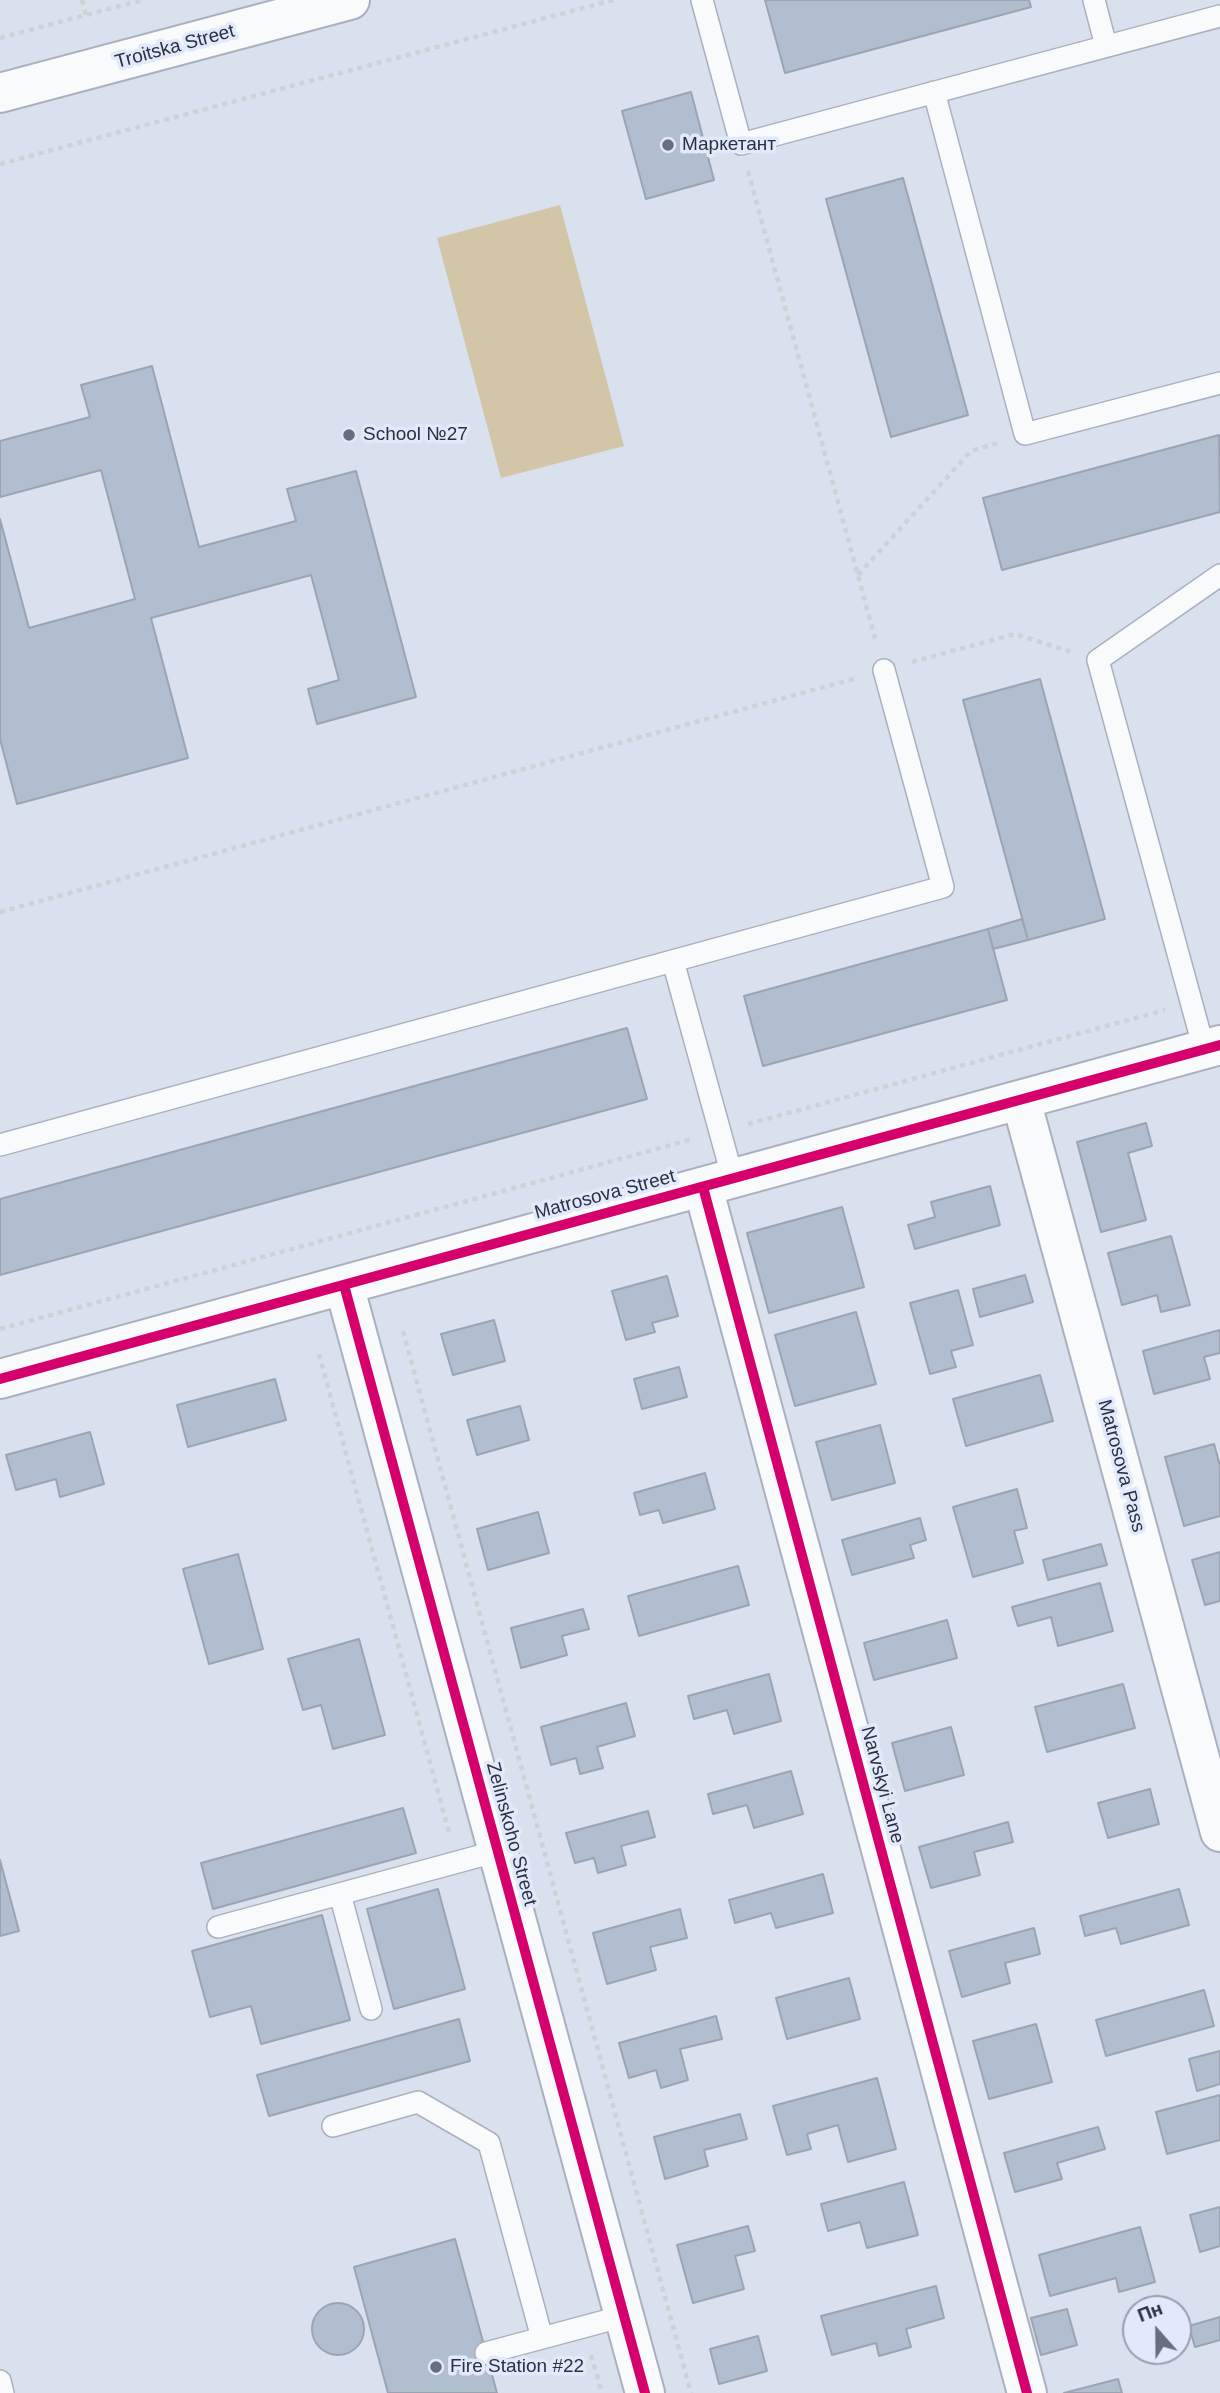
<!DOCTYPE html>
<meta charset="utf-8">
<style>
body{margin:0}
#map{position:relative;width:1220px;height:2393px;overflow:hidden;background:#d9e0ee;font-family:Helvetica,sans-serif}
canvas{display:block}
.north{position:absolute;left:1122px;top:2295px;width:70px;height:70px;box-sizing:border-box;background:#e1e9fb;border:2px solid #989fb1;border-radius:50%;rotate:339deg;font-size:19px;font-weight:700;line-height:28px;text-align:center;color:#2a3142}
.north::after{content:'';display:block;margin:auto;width:24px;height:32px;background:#676e7e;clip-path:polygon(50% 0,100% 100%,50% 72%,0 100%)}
</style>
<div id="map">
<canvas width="1220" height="2393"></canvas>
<div class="north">Пн</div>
</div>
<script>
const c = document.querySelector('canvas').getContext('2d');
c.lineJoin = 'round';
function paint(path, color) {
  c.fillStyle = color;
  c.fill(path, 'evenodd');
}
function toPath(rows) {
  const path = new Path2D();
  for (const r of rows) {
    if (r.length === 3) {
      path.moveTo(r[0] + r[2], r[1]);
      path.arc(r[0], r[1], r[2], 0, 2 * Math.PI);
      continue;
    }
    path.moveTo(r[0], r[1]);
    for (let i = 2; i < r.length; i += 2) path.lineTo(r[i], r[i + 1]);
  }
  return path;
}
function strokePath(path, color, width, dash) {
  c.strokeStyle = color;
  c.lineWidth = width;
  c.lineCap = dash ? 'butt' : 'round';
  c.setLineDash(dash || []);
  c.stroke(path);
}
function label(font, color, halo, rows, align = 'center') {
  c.font = font + ' Helvetica,sans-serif';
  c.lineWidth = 7;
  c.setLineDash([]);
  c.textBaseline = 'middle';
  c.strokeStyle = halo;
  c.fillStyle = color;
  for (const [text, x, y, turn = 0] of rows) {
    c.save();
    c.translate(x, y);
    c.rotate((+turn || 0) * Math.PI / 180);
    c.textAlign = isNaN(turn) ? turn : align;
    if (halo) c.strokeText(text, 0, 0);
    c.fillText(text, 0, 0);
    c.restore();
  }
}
paint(toPath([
 [560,205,624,446,501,478,437,238]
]), '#d2c5a8');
const building = toPath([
 [765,0,1029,0,1031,7,785,73,765,0],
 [691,92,714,180,646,199,622,111,691,92],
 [903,178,968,415,891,437,826,199,903,178],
 [152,366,199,547,296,521,287,489,356,471,416,697,317,724,308,689,339,680,311,575,151,618,188,758,17,804,0,739,0,519,29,628,135,599,101,470,0,497,0,441,90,417,81,385,152,366],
 [1219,435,1220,512,1002,570,983,498,1219,435],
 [1040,679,1105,919,1028,940,963,700,1040,679],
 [1022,919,1028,940,993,949,988,929,1022,919],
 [988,929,1007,1000,763,1066,744,996,988,929],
 [627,1028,647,1099,0,1275,0,1199,627,1028],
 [1146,1123,1152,1146,1128,1153,1146,1220,1101,1232,1077,1142,1146,1123],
 [990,1186,1000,1225,915,1249,908,1225,935,1217,931,1202,990,1186],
 [842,1207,864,1287,769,1313,747,1233,842,1207],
 [1171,1236,1190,1305,1161,1312,1157,1295,1122,1305,1108,1253,1171,1236],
 [1025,1275,1033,1302,980,1317,973,1289,1025,1275],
 [667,1276,678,1316,652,1323,655,1332,626,1340,612,1291,667,1276],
 [958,1290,973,1345,951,1351,956,1367,930,1374,910,1303,958,1290],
 [856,1312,876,1384,795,1406,775,1335,856,1312],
 [494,1320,505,1361,453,1375,441,1334,494,1320],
 [1220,1330,1220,1353,1204,1357,1210,1379,1154,1394,1143,1351,1220,1330],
 [679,1367,687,1397,642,1409,634,1379,679,1367],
 [1040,1375,1053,1421,966,1446,953,1399,1040,1375],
 [275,1379,286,1420,188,1447,177,1405,275,1379],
 [520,1406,529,1440,477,1455,467,1420,520,1406],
 [880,1425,895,1483,832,1500,816,1442,880,1425],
 [90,1432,104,1484,60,1497,56,1479,16,1490,6,1455,90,1432],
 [1214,1444,1220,1466,1220,1516,1184,1526,1165,1457,1214,1444],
 [705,1473,715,1509,663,1523,659,1510,640,1515,634,1493,705,1473],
 [1017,1489,1027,1528,1014,1531,1023,1563,973,1577,953,1507,1017,1489],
 [538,1512,549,1553,488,1570,477,1529,538,1512],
 [920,1518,926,1540,910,1545,914,1558,852,1575,842,1540,920,1518],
 [1101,1544,1107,1565,1048,1580,1043,1560,1101,1544],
 [1220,1552,1220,1601,1205,1605,1192,1560,1220,1552],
 [238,1554,263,1649,209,1664,183,1569,238,1554],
 [738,1566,749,1605,639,1636,628,1596,738,1566],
 [1100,1583,1113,1631,1058,1646,1051,1617,1018,1626,1012,1607,1100,1583],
 [583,1609,589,1629,562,1636,567,1655,521,1668,511,1628,583,1609],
 [947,1620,957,1658,874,1680,864,1643,947,1620],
 [359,1639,385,1735,333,1749,321,1705,303,1710,288,1659,359,1639],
 [769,1674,781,1721,734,1734,727,1710,694,1719,688,1696,769,1674],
 [1123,1684,1135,1728,1047,1752,1035,1707,1123,1684],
 [626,1703,635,1736,597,1747,603,1768,580,1774,576,1758,551,1765,541,1727,626,1703],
 [951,1727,964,1775,905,1791,892,1743,951,1727],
 [791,1771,803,1814,754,1828,747,1805,713,1814,708,1794,791,1771],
 [1150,1789,1159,1824,1108,1838,1098,1803,1150,1789],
 [403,1808,416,1853,213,1909,201,1863,403,1808],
 [648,1811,655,1837,621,1846,626,1865,598,1873,594,1858,575,1863,566,1833,648,1811],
 [1008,1822,1013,1842,974,1852,980,1875,931,1888,919,1847,1008,1822],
 [0,1860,19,1931,0,1936,0,1860],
 [823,1874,833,1913,776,1928,771,1913,735,1923,729,1900,823,1874],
 [438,1889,465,1989,394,2009,367,1909,438,1889],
 [1179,1889,1189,1925,1121,1944,1116,1928,1085,1936,1080,1916,1179,1889],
 [680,1909,687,1938,650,1947,656,1970,607,1984,593,1933,680,1909],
 [322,1915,350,2020,261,2044,251,2006,210,2017,192,1951,322,1915],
 [1034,1928,1040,1954,1005,1963,1010,1983,962,1997,949,1951,1034,1928],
 [849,1978,860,2019,787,2039,776,1998,849,1978],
 [1204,1990,1214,2026,1106,2056,1096,2020,1204,1990],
 [716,2016,722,2039,680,2049,688,2080,661,2088,656,2070,629,2078,619,2043,716,2016],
 [459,2019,470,2061,269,2116,257,2075,459,2019],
 [1036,2024,1052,2082,989,2099,973,2041,1036,2024],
 [1220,2051,1220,2084,1197,2091,1189,2059,1220,2051],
 [877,2078,896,2149,848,2162,838,2125,807,2134,811,2149,787,2155,773,2106,877,2078],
 [1220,2095,1220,2140,1167,2154,1156,2112,1220,2095],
 [740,2114,747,2139,704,2150,708,2166,665,2179,654,2137,740,2114],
 [1098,2127,1105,2149,1057,2163,1062,2179,1015,2192,1004,2153,1098,2127],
 [904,2182,918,2235,867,2248,860,2222,828,2231,821,2204,904,2182],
 [1220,2207,1220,2246,1200,2252,1190,2215,1220,2207],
 [748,2226,755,2251,735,2256,744,2289,693,2303,677,2245,748,2226],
 [1140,2227,1155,2282,1119,2292,1116,2278,1050,2296,1039,2255,1140,2227],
 [455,2239,497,2393,388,2393,354,2267,455,2239],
 [936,2286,944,2318,906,2329,911,2347,879,2356,876,2343,832,2355,821,2316,936,2286],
 [338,2329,26],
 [1067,2309,1077,2345,1041,2355,1031,2318,1067,2309],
 [1220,2317,1220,2340,1195,2347,1189,2326,1220,2317],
 [758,2336,767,2371,719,2384,710,2349,758,2336],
 [1118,2379,1122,2393,1064,2393,1118,2379]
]);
paint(building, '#b0becf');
strokePath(building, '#9ba5b2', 2);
const service = toPath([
 [702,0,741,144,1220,16],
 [1094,0,1106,46],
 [934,92,1025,434,1220,383],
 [673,961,733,1179],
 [1204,1049,1098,660,1220,575],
 [0,1145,943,887,884,670],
 [340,1894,371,2009],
 [218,1927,498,1851],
 [333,2126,418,2102,489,2143,542,2338],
 [486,2353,624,2316],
 [0,2381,3,2393]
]);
const minor = toPath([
 [1021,1100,1220,1832],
 [703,1187,1027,2393]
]);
const tertiary = toPath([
 [0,93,350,0],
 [344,1285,645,2393],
 [0,1379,1220,1045]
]);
strokePath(service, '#aab0be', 24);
strokePath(minor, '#aab0be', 42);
strokePath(tertiary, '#aab0be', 42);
strokePath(toPath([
 [82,0,86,15],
 [0,38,142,0],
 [0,164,613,0],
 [748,171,876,642],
 [858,575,971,451,998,443],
 [912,662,1015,634,1072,652],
 [0,912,857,678],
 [748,1124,1165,1010],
 [0,1329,693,1139],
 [403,1331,691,2393],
 [319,1354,450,1836],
 [591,2355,602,2393]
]), '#ced1d5', 4.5, [5, 5]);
strokePath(service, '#f9fafc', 21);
strokePath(minor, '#f9fafc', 38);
strokePath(tertiary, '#f9fafc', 38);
strokePath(toPath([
 [703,1187,1027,2393],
 [344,1285,645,2393],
 [0,1379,1220,1045]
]), '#d6006c', 10);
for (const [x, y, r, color] of [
 [668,145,7,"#676e7e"],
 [349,435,7,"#676e7e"],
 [436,2367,7,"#676e7e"]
]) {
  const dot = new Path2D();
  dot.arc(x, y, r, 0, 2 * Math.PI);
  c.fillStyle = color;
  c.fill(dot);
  strokePath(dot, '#e1e9fb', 2.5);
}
label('19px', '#2a3142', '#e1e9fb', [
 ["Troitska Street",175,47,-15],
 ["Matrosova Street",605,1195,-15],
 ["Matrosova Pass",1121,1466,75],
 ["Narvskyi Lane",882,1785,75],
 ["Zelinskoho Street",511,1834,75]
]);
label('19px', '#2a3142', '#e1e9fb', [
 ["Маркетант",682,145],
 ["School №27",363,435],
 ["Fire Station #22",450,2367]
], 'left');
</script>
